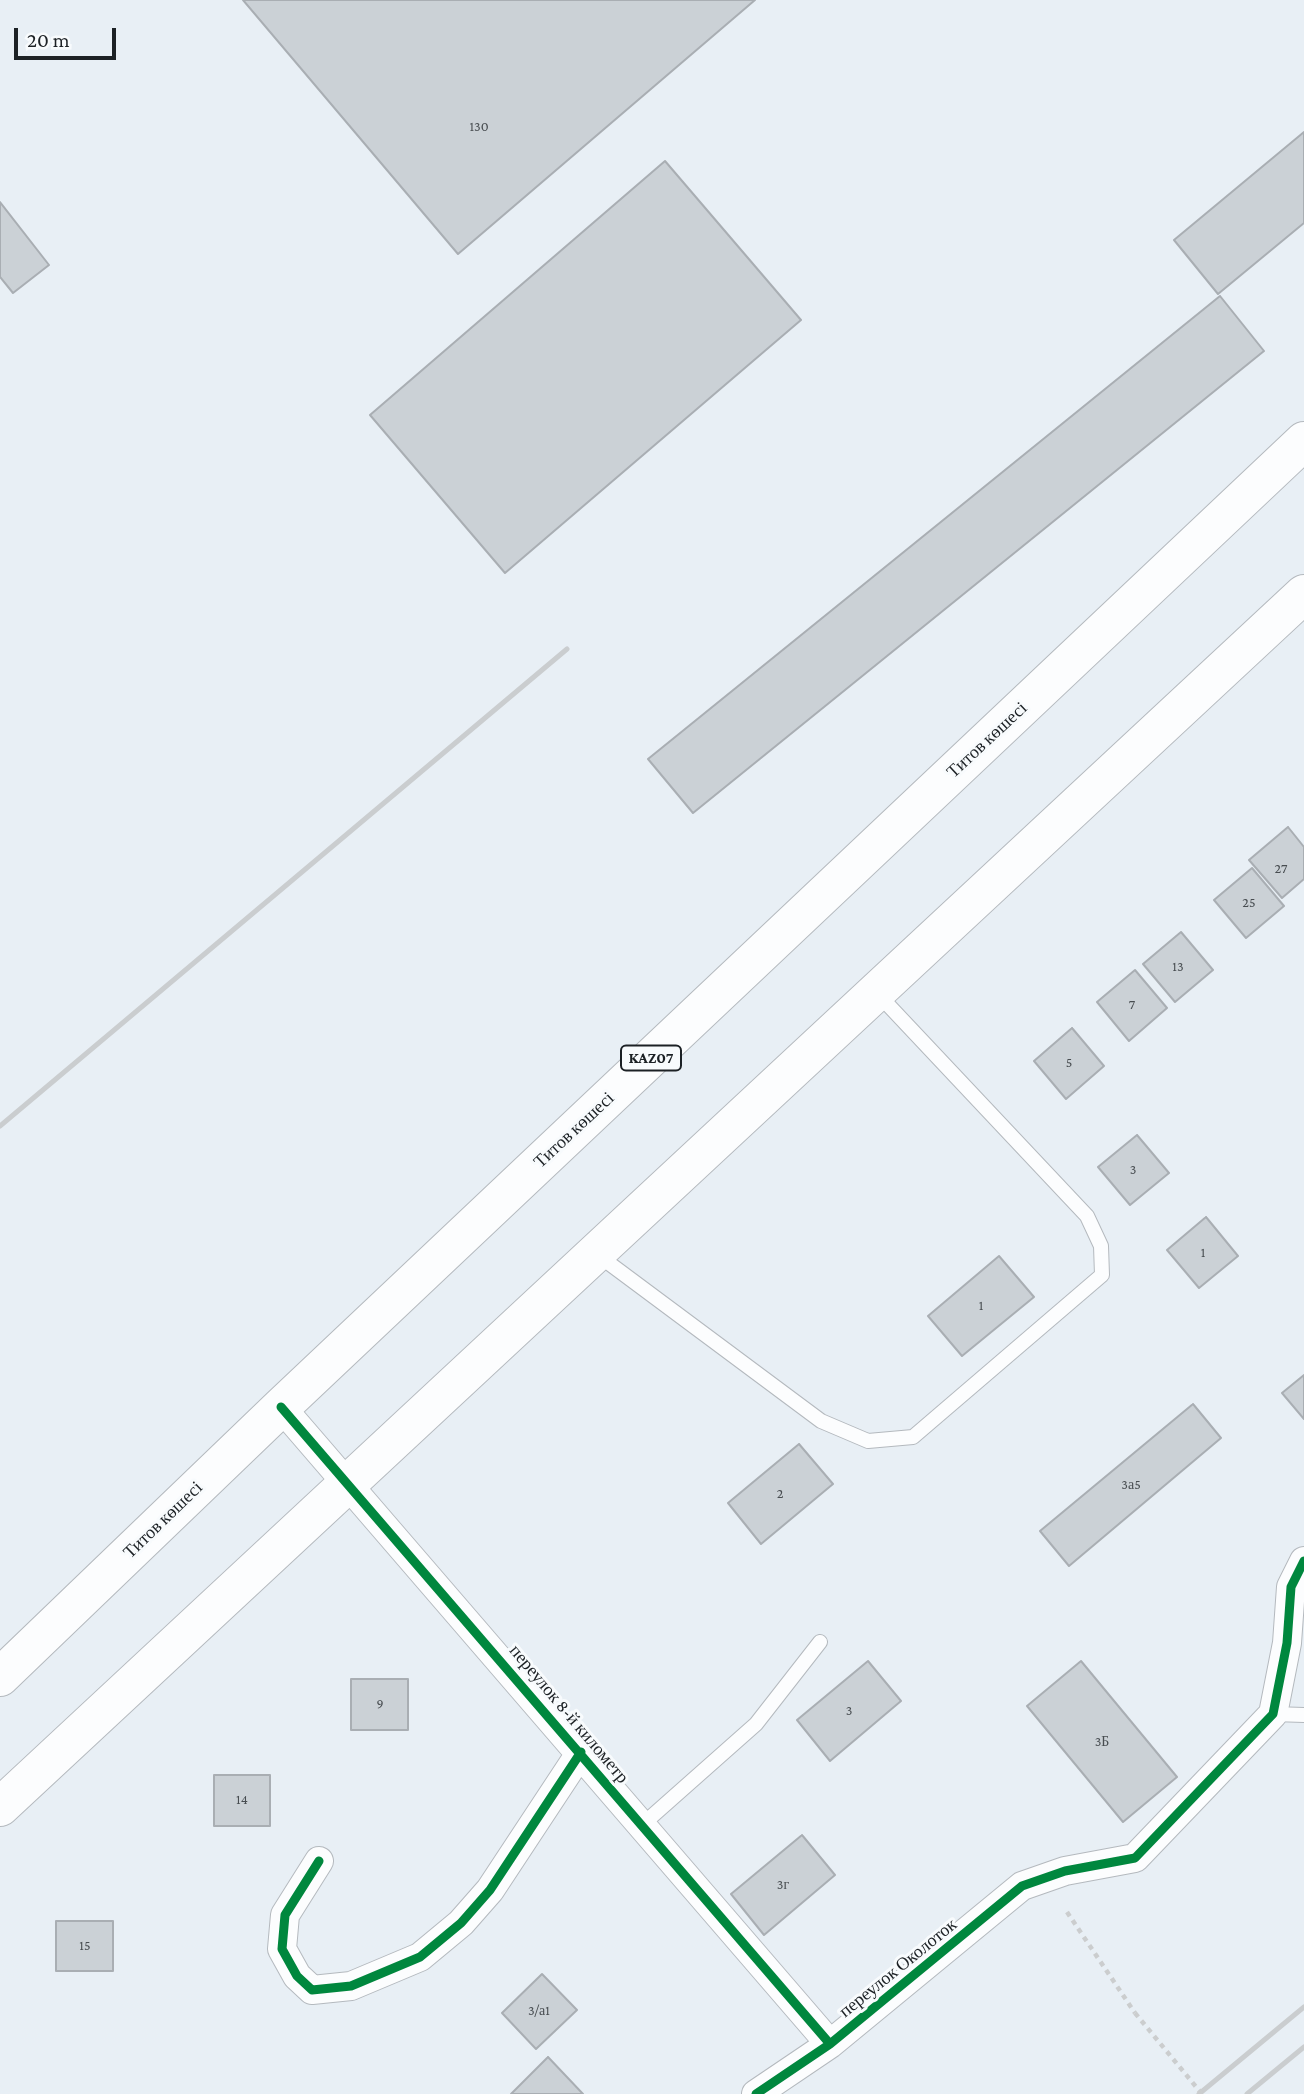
<!DOCTYPE html>
<meta charset="utf-8">
<style>
body{margin:0}
#map{position:relative;width:1304px;height:2094px;overflow:hidden;background:#e8eff5;font-family:"Crimson Pro",serif}
canvas{display:block}
.scale{position:absolute;left:14px;top:28px;width:102px;height:32px;box-sizing:border-box;border:4px solid #1c2125;border-top:0;padding-left:9px;font-size:21px;line-height:24px;white-space:nowrap;color:#1c2125;-webkit-text-stroke:5px #f8fbfd;paint-order:stroke}
</style>
<div id="map">
<canvas width="1304" height="2094"></canvas>
<div class="scale">20 m</div>
</div>
<script>
const c = document.querySelector('canvas').getContext('2d');
c.lineJoin = 'round';
function paint(path, color) {
  c.fillStyle = color;
  c.fill(path, 'evenodd');
}
function toPath(rows) {
  const path = new Path2D();
  for (const r of rows) {
    path.moveTo(r[0], r[1]);
    for (let i = 2; i < r.length; i += 2) path.lineTo(r[i], r[i + 1]);
  }
  return path;
}
function strokePath(path, color, width, dash) {
  c.strokeStyle = color;
  c.lineWidth = width;
  c.lineCap = dash ? 'butt' : 'round';
  c.setLineDash(dash || []);
  c.stroke(path);
}
function label(font, color, halo, rows, align = 'center') {
  c.font = font + ' "Crimson Pro",serif';
  c.lineWidth = 6;
  c.setLineDash([]);
  c.textBaseline = 'middle';
  c.strokeStyle = halo;
  c.fillStyle = color;
  for (const [text, x, y, turn = 0] of rows) {
    c.save();
    c.translate(x, y);
    c.rotate((+turn || 0) * Math.PI / 180);
    c.textAlign = isNaN(turn) ? turn : align;
    if (halo) c.strokeText(text, 0, 0);
    c.fillText(text, 0, 0);
    c.restore();
  }
}
const building = toPath([
 [243,0,755,0,458,254,243,0],
 [1304,132,1304,223,1218,294,1174,240,1304,132],
 [665,161,801,320,505,573,370,415,665,161],
 [0,202,49,265,13,293,0,277,0,202],
 [1220,296,1264,351,693,813,648,759,1220,296],
 [1288,827,1304,847,1304,879,1282,898,1249,860,1288,827],
 [1252,868,1284,906,1246,938,1214,900,1252,868],
 [1181,932,1213,970,1175,1002,1143,964,1181,932],
 [1135,970,1167,1008,1129,1041,1097,1002,1135,970],
 [1072,1028,1104,1066,1066,1099,1034,1061,1072,1028],
 [1137,1135,1169,1173,1130,1205,1098,1167,1137,1135],
 [1206,1217,1238,1256,1199,1288,1167,1250,1206,1217],
 [999,1256,1034,1297,962,1356,928,1316,999,1256],
 [1304,1375,1304,1419,1282,1393,1304,1375],
 [1193,1404,1221,1438,1069,1566,1040,1531,1193,1404],
 [799,1444,833,1484,761,1544,728,1503,799,1444],
 [868,1661,901,1701,830,1761,797,1720,868,1661],
 [1081,1661,1177,1777,1123,1822,1027,1706,1081,1661],
 [351,1679,408,1679,408,1730,351,1730,351,1679],
 [214,1775,270,1775,270,1826,214,1826,214,1775],
 [802,1835,835,1875,764,1935,731,1894,802,1835],
 [56,1921,113,1921,113,1971,56,1971,56,1921],
 [542,1974,577,2010,536,2049,502,2013,542,1974],
 [548,2057,583,2094,511,2094,548,2057]
]);
paint(building, '#cbd1d6');
strokePath(building, '#a9aeb3', 2);
const service = toPath([
 [598,1255,821,1421,868,1441,913,1437,1102,1275,1101,1246,1087,1216,877,993],
 [1273,1714,1304,1715],
 [642,1825,756,1724,820,1642]
]);
const minor = toPath([
 [281,1407,830,2044],
 [319,1861,285,1915,282,1949,297,1976,312,1990,351,1986,420,1957,461,1923,490,1890,581,1752],
 [756,2094,830,2044,1022,1886,1065,1871,1135,1858,1273,1714,1287,1643,1291,1587,1304,1561]
]);
const trunk = toPath([
 [0,1677,281,1407,1304,441],
 [0,1807,1304,594]
]);
strokePath(service, '#b4b9be', 16);
strokePath(minor, '#b4b9be', 30);
strokePath(trunk, '#b4b9be', 40);
strokePath(toPath([
 [1067,1912,1135,2013]
]), '#cbcdce', 4.5, [5, 5]);
strokePath(service, '#fcfdfe', 14);
strokePath(minor, '#fcfdfe', 28);
strokePath(trunk, '#fcfdfe', 38);
strokePath(toPath([
 [0,1126,567,649],
 [1199,2094,1304,2007],
 [1247,2094,1304,2047]
]), '#cacdcf', 5);
strokePath(toPath([
 [1135,2013,1202,2094]
]), '#cbcdce', 4.5, [5, 5]);
strokePath(toPath([
 [281,1407,830,2044],
 [319,1861,285,1915,282,1949,297,1976,312,1990,351,1986,420,1957,461,1923,490,1890,581,1752],
 [756,2094,830,2044,1022,1886,1065,1871,1135,1858,1273,1714,1287,1643,1291,1587,1304,1561]
]), '#00873e', 9);
label('14px', '#484d51', null, [
 ["130",479,127],
 ["27",1281,869],
 ["25",1249,903],
 ["13",1178,967],
 ["7",1132,1005],
 ["5",1069,1063],
 ["3",1133,1170],
 ["1",1203,1253],
 ["1",981,1306],
 ["3а5",1131,1485],
 ["2",780,1494],
 ["9",380,1704],
 ["3",849,1711],
 ["3Б",1102,1742],
 ["14",242,1800],
 ["3г",783,1885],
 ["15",85,1946],
 ["3/а1",539,2011]
]);
for (const [x, y, w] of [
 [651,1058,60]
]) {
  const box = new Path2D();
  box.roundRect(x - w / 2, y - 12.5, w, 25, 5);
  c.fillStyle = '#f8fbfd';
  c.fill(box);
  strokePath(box, '#1c2125', 2);
}
label('bold 16px', '#1c2125', null, [
 ["KAZ07",651,1058]
]);
label('18px', '#1c2125', '#f8fbfd', [
 ["Титов көшесі",987,740,-43],
 ["Титов көшесі",574,1130,-43],
 ["Титов көшесі",163,1520,-44],
 ["переулок 8-й километр",569,1714,50],
 ["переулок Околоток",898,1968,-39]
]);
</script>
